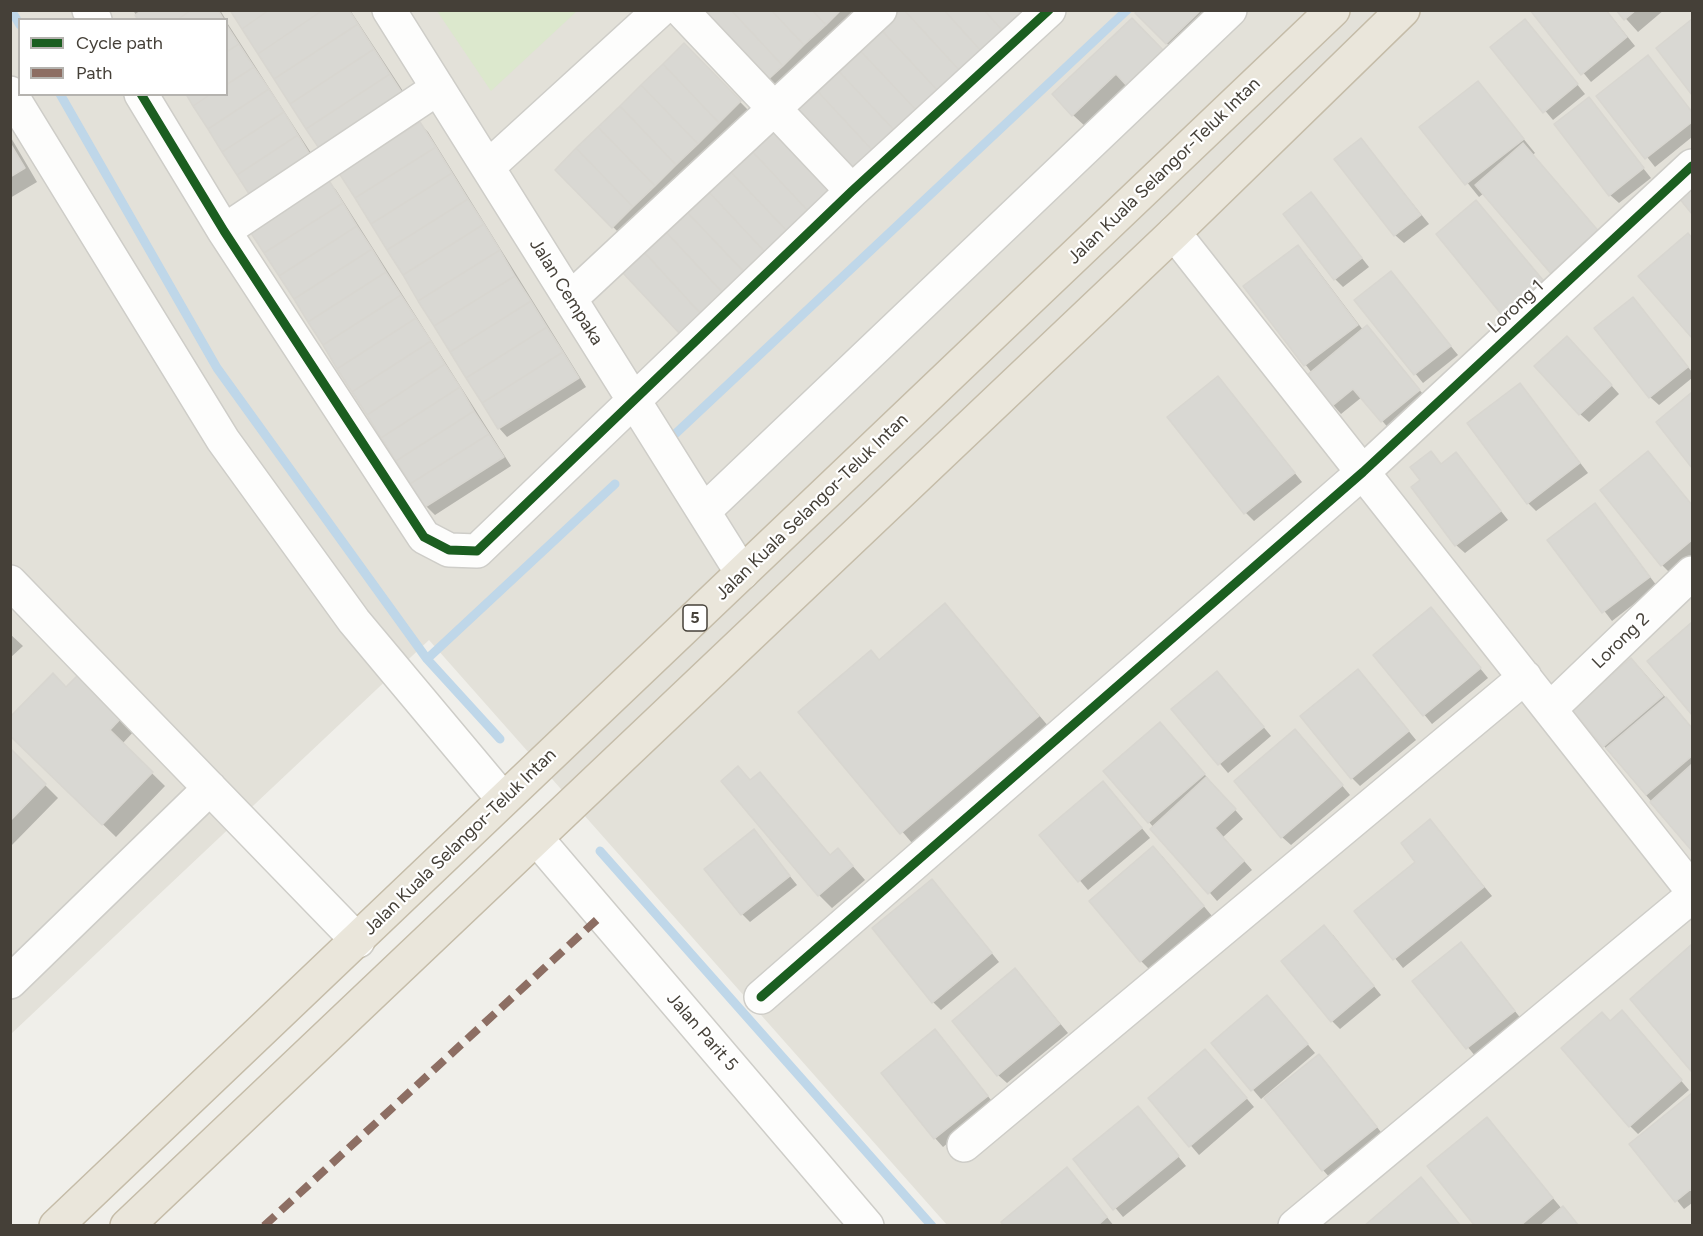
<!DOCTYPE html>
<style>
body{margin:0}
#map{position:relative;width:1703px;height:1236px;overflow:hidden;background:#f0efea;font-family:Figtree,sans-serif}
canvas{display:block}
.frame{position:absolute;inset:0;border:12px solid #454038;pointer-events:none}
.legend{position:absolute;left:18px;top:18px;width:210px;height:78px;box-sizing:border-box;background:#fff;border:2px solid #b5b3af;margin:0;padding:8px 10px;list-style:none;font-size:18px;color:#454038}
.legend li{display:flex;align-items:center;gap:12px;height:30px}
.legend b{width:30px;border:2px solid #b5b3af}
</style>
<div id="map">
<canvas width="1703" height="1236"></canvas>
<div class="frame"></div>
<ul class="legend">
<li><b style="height:8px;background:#1b5e20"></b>Cycle path</li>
<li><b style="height:8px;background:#8d6e63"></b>Path</li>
</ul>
</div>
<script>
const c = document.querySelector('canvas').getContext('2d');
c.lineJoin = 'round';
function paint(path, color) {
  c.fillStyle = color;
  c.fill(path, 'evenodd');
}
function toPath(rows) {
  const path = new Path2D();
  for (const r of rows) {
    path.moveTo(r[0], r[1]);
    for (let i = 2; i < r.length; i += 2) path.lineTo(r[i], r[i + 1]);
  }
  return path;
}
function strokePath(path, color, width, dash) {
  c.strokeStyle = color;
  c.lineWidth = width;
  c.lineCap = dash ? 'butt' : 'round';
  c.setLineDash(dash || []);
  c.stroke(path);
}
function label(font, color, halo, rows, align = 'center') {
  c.font = font + ' Figtree,sans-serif';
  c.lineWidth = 4.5;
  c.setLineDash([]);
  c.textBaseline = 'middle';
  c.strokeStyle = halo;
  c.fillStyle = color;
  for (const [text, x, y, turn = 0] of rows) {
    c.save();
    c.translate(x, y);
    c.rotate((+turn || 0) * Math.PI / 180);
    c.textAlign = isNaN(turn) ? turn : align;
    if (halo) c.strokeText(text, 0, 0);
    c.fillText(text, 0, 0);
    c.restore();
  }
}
paint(toPath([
 [11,11,1692,11,1692,1225,947,1225,429,640,11,1034],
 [20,20,226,20,226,94,20,94]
]), '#e3e1d9');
paint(toPath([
 [437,11,577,11,491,91]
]), '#dce8cd');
paint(toPath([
 [133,10,220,10,226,20,139,20],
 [232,10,350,10,414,108],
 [697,10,858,10,771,93],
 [887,10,1050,10,866,183],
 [1140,10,1210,10,1175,52,1138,13],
 [1531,10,1606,10,1635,46,1591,82],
 [1618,10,1664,10,1638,32],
 [1132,20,1176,66,1086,127,1073,115],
 [226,21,320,167,226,94],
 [1692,21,1692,93,1658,49],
 [1533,30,1585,94,1553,120,1492,48],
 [684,45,748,110,621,235,557,170],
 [1648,57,1692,112,1692,137,1655,167,1599,96],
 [1478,83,1535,153,1479,197,1422,127],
 [1588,99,1651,178,1619,203,1610,195],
 [420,124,428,132,586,387,507,437,499,428],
 [10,136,37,182,10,198],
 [1361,140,1429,224,1404,243,1395,235],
 [328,181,336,190,511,466,435,515,426,506,251,230],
 [1311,194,1369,267,1343,287,1335,279],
 [1476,202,1555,294,1516,327,1503,314],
 [1688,235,1692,240,1692,336,1640,276],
 [1298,247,1310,260,1363,330,1375,336,1427,399,1390,430,1362,397,1341,414,1308,376,1312,373,1245,286],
 [1391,273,1458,355,1423,383,1356,300],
 [1633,299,1692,372,1692,378,1659,405,1650,397],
 [1576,346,1619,394,1589,422,1580,414],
 [1218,378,1302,482,1254,521,1246,513],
 [1520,385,1588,473,1536,511,1528,503],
 [1692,394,1692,465,1658,423],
 [1648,453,1692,505,1692,555,1670,573,1662,565],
 [1456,454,1508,520,1465,553,1456,545,1442,465],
 [1595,505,1657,586,1612,621,1550,540],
 [945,605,1055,734,918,850,800,712,871,652,880,661],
 [1439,618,1488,678,1432,724,1375,655],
 [1692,624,1692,712,1649,662],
 [10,634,23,646,10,658],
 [1640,668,1692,728,1692,849,1604,746],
 [80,675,136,729,122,744,165,786,116,837,10,734],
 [1366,679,1416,740,1360,786,1352,778],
 [1225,681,1271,736,1228,773,1173,709],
 [1168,732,1243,819,1223,837,1252,870,1217,901,1149,822],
 [1303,739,1350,795,1291,845,1282,837],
 [10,750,58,798,10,847],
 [760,774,831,856,850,863,865,880,832,908,819,895,751,781],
 [1112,792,1150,838,1088,890,1041,835],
 [1430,821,1492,896,1403,968,1356,911,1418,862],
 [754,831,797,885,750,922,742,914],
 [1162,856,1212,916,1149,969,1141,961],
 [940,890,999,962,941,1010,933,1002],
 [1333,935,1381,995,1340,1029,1332,1021],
 [1692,946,1692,1070,1632,999],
 [1469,953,1522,1020,1476,1057,1414,982],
 [1023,979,1068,1033,1007,1083,998,1075],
 [1275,1006,1315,1053,1261,1099,1213,1043],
 [1630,1021,1689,1090,1638,1134,1630,1126,1610,1023],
 [943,1040,995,1105,943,1147,935,1138],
 [1213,1059,1254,1107,1199,1155,1150,1098],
 [1327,1064,1384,1136,1331,1179,1323,1170],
 [1692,1095,1692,1203,1684,1209,1631,1144],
 [1146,1117,1186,1166,1123,1217,1075,1160],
 [1487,1119,1562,1209,1579,1226,1477,1226],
 [1075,1177,1114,1226,1006,1226]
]), '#0003');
strokePath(toPath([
 [11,10,20,25],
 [60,94,217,368,427,659,500,739],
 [673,436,1127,10],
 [427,659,615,484],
 [600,851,932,1226]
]), '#bfd7e9', 9);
const building = toPath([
 [142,10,191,10,177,20,138,20,135,15,142,10],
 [191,10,218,10,224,20,177,20,191,10],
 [230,10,269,10,242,29,230,10],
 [269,10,323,10,258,54,242,29,269,10],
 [323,10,349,10,358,24,274,79,258,54,323,10],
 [694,10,731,10,783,66,761,86,694,10],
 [731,10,771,10,804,45,783,66,731,10],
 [771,10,812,10,826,25,804,45,771,10],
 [812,10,841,10,826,25,812,10],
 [885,10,904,10,960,71,938,91,873,21,885,10],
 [904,10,944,10,981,51,960,71,904,10],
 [944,10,984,10,1002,30,981,51,944,10],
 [984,10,1024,10,1002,30,984,10],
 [1138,10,1201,10,1166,44,1135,13,1138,10],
 [1530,10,1606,10,1627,37,1581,75,1530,10],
 [1616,10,1636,10,1624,20,1616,10],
 [1132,18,1165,52,1128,87,1116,74,1072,116,1052,94,1132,18],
 [1525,19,1578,84,1543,113,1490,47,1525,19],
 [1692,19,1692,95,1656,48,1692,19],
 [873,21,938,91,917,111,852,42,873,21],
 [226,24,239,44,226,52,226,24],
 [358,24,374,49,290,104,274,79,358,24],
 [852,42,917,111,895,131,830,62,852,42],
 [684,43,741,101,719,123,663,64,684,43],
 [239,44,254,67,226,85,226,52,239,44],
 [374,49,390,74,306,129,290,104,374,49],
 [1648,55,1692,112,1692,122,1645,159,1596,96,1648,55],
 [830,62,895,131,873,151,809,82,830,62],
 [663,64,719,123,698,144,641,85,663,64],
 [254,67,269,89,208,129,193,106,211,94,226,94,226,85,254,67],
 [390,74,406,99,323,154,306,129,390,74],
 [1478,81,1524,139,1465,185,1419,127,1478,81],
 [809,82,873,151,852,171,787,102,809,82],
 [641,85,698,144,676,165,620,106,641,85],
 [269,89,284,112,222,152,208,129,269,89],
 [186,94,211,94,193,106,186,94],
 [1589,97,1644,168,1609,196,1554,124,1589,97],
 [620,106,676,165,655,186,598,127,620,106],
 [284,112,298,135,237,175,222,152,284,112],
 [420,122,436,147,355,198,339,173,420,122],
 [598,127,655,186,633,207,576,148,598,127],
 [772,129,830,191,808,211,751,150,772,129],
 [298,135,312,158,251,197,237,175,298,135],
 [1361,138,1421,215,1394,236,1334,159,1361,138],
 [10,143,25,168,10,177,10,143],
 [1523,143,1601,234,1553,276,1475,185,1523,143],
 [436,147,452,173,371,224,355,198,436,147],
 [576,148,633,207,612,228,555,170,576,148],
 [751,150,808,211,787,231,729,170,751,150],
 [729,170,787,231,765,252,708,191,729,170],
 [452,173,468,199,387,250,371,224,452,173],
 [328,179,343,203,264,253,249,230,328,179],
 [1692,187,1692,214,1679,198,1692,187],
 [708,191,765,252,744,272,686,211,708,191],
 [1311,192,1362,258,1334,280,1283,214,1311,192],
 [468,199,484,224,403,275,387,250,468,199],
 [1476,200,1543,280,1502,315,1436,234,1476,200],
 [343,203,357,226,279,276,264,253,343,203],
 [686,211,744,272,723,293,665,231,686,211],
 [484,224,500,250,418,301,403,275,484,224],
 [357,226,372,249,294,299,279,276,357,226],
 [665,231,723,293,701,314,644,252,665,231],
 [1688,233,1692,238,1692,338,1638,276,1688,233],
 [1298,245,1358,325,1304,366,1243,286,1298,245],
 [372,249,386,272,308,322,294,299,372,249],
 [500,250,515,276,434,326,418,301,500,250],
 [644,252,701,314,680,334,622,272,644,252],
 [1391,271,1451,346,1414,375,1354,300,1391,271],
 [386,272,401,295,323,345,308,322,386,272],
 [515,276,531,301,450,352,434,326,515,276],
 [401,295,416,318,337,369,323,345,401,295],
 [1633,297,1688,367,1649,398,1594,328,1633,297],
 [531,301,547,327,466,378,450,352,531,301],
 [416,318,431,341,352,392,337,369,416,318],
 [1367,325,1420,390,1381,422,1353,389,1331,407,1306,376,1367,325],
 [547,327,563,352,482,403,466,378,547,327],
 [1567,336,1612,385,1579,415,1534,366,1567,336],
 [431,341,445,364,367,415,352,392,431,341],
 [563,352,579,378,498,429,482,403,563,352],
 [445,364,460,387,381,438,367,415,445,364],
 [1218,376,1295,473,1244,514,1167,417,1218,376],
 [1520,383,1580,463,1527,504,1467,423,1520,383],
 [460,387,474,411,396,461,381,438,460,387],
 [1692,392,1692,468,1656,422,1692,392],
 [474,411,489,434,410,484,396,461,474,411],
 [489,434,504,457,425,507,410,484,489,434],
 [1431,451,1441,464,1456,452,1501,511,1455,546,1411,487,1420,480,1410,467,1431,451],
 [1648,451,1692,505,1692,540,1661,566,1600,490,1648,451],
 [1595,503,1650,577,1602,613,1547,540,1595,503],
 [945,603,1039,716,900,834,798,712,871,650,879,660,945,603],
 [1431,607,1481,668,1423,716,1373,655,1431,607],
 [1692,622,1692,715,1647,661,1692,622],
 [1631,658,1663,696,1603,747,1571,709,1631,658],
 [1358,669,1409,731,1351,779,1300,716,1358,669],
 [1217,671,1264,727,1218,765,1171,709,1217,671],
 [53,673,66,687,80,673,124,715,110,730,153,772,102,825,10,736,10,717,53,673],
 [1666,697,1692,728,1692,756,1646,795,1606,748,1666,697],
 [1160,722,1205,774,1148,823,1103,771,1160,722],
 [1295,729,1343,785,1281,838,1234,781,1295,729],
 [10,748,46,784,10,821,10,748],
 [1692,764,1692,851,1650,802,1692,764],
 [738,766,750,780,760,772,830,855,838,848,853,866,818,896,721,781,738,766],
 [1206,777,1236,809,1215,828,1244,861,1208,894,1150,829,1206,777],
 [1103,781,1142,828,1078,882,1039,835,1103,781],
 [1430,819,1484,887,1393,960,1354,911,1415,862,1401,843,1430,819],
 [754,829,790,876,741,915,704,869,754,829],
 [1153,846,1204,906,1140,962,1089,901,1153,846],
 [932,879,992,953,932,1003,872,928,932,879],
 [1324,925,1374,986,1331,1022,1281,961,1324,925],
 [1461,942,1515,1011,1466,1049,1412,981,1461,942],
 [1692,944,1692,1069,1691,1071,1630,999,1692,944],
 [1015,968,1060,1024,997,1076,952,1021,1015,968],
 [1267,995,1308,1044,1251,1091,1211,1043,1267,995],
 [1622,1010,1682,1080,1629,1127,1561,1048,1602,1012,1610,1021,1622,1010],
 [935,1029,988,1096,934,1139,881,1073,935,1029],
 [1205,1049,1247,1098,1189,1147,1148,1098,1205,1049],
 [1319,1054,1377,1127,1322,1171,1264,1098,1319,1054],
 [1692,1093,1692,1192,1691,1189,1675,1202,1629,1144,1692,1093],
 [1138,1106,1179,1156,1113,1210,1073,1159,1138,1106],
 [1487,1117,1553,1198,1520,1226,1475,1226,1427,1166,1487,1117],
 [1067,1167,1107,1217,1097,1226,1004,1226,1001,1222,1067,1167],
 [1421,1177,1461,1226,1364,1226,1421,1177],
 [1563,1206,1579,1226,1540,1226,1563,1206]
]);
paint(building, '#d9d8d3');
strokePath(building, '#d8d6d0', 1.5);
const minor = toPath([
 [89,10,95,20],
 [389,10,742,573],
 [681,10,852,191],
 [10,93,223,440,354,621,503,799],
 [141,94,224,231,424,537,449,550,477,551,852,191,1049,10],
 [488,167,660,10],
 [224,231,438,88],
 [1174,233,1692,890],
 [570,299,880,10],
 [704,511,1230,10],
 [10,582,358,941],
 [1550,709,1692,573],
 [537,839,867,1226],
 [10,982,210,788],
 [761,997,1363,472,1692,166],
 [964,1145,1525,677],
 [1295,1226,1692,896]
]);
const highway = toPath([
 [56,1226,1333,10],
 [127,1226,1174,233,1403,10]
]);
strokePath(minor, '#cecdc8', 36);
strokePath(highway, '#c5bca8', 36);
strokePath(minor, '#fdfdfc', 33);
strokePath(highway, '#eae6db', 33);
strokePath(toPath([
 [264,1226,602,915]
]), '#8d6e63', 8, [15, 8]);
strokePath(toPath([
 [141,94,224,231,424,537,449,550,477,551,852,191,1049,10],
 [761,997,1363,472,1692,166]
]), '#1b5e20', 9);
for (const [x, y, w] of [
 [695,618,24]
]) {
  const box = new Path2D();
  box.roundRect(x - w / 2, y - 13, w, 26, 4.5);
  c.fillStyle = '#fff';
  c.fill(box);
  strokePath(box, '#454038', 1.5);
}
label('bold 16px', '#454038', null, [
 ["5",695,618]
]);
label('18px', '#454038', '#fff', [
 ["Jalan Kuala Selangor-Teluk Intan",1164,171,-44],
 ["Jalan Cempaka",566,292,58],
 ["Lorong 1",1516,307,-43],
 ["Jalan Kuala Selangor-Teluk Intan",812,507,-44],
 ["Lorong 2",1621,641,-44],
 ["Jalan Kuala Selangor-Teluk Intan",460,842,-44],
 ["Jalan Parit 5",702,1032,49]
]);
</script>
